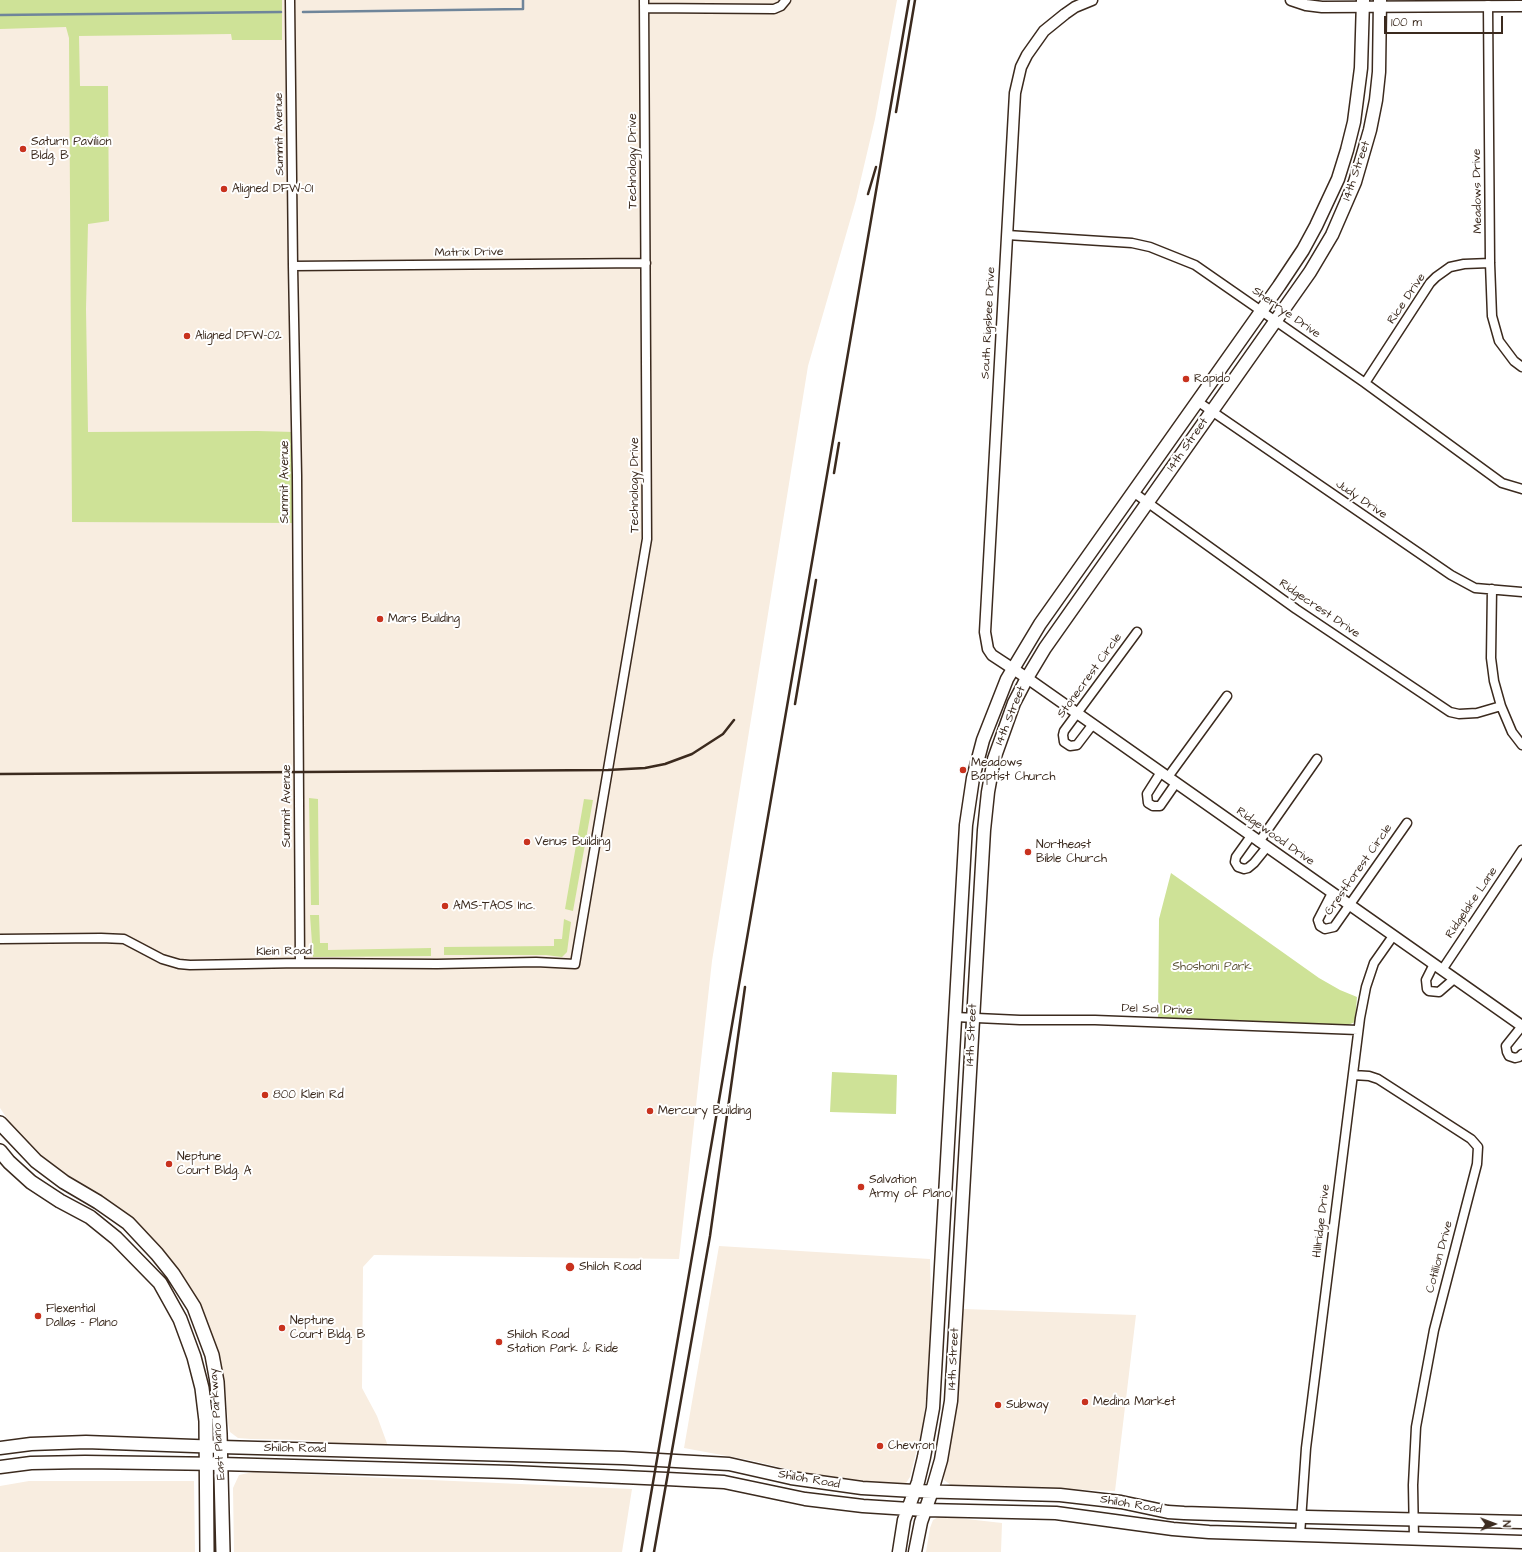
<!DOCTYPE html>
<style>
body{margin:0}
#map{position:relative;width:1522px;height:1552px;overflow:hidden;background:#fff;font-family:"Architects Daughter",sans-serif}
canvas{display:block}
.north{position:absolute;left:1474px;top:1504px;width:40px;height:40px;-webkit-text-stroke:3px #fff;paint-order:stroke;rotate:89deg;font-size:11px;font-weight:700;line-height:16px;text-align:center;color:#3b2a1e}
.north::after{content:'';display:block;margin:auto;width:14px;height:18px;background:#3b2a1e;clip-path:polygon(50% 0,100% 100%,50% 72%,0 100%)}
.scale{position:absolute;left:1384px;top:16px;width:119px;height:18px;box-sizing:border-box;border:2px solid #3b2a1e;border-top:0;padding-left:5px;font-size:12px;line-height:14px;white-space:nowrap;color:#3b2a1e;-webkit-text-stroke:3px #fff;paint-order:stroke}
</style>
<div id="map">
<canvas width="1522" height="1552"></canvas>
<div class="north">N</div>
<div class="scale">100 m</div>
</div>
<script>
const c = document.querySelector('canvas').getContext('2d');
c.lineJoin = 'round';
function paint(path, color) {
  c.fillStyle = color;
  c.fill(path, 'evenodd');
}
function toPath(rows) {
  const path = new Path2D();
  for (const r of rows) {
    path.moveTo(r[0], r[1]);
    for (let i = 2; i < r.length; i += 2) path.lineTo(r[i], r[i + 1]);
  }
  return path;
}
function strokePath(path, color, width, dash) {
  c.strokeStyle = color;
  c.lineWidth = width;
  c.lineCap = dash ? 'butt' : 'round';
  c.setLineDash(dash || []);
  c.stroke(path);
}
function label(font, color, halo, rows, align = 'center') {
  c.font = font + ' "Architects Daughter",sans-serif';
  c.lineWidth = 4;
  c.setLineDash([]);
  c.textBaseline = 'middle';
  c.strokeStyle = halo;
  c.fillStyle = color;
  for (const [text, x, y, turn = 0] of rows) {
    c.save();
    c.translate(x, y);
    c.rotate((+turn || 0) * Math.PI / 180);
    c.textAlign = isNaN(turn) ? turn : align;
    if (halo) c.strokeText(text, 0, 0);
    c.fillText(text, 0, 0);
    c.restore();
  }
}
paint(toPath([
 [0,0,897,0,875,119,856,200,808,366,712,961,679,1259,374,1255,363,1267,362,1388,377,1416,388,1446,358,1445,301,1440,251,1439,238,1438,230,1432,228,1423,225,1386,217,1349,208,1323,196,1299,172,1262,148,1236,50,1164,27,1143,10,1123,0,1108],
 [719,1246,930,1259,932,1331,929,1373,923,1424,910,1477,906,1483,900,1485,869,1483,816,1476,754,1461,684,1448],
 [963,1309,1136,1315,1115,1491,951,1485,944,1480,944,1472,950,1444,958,1401],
 [253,1472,632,1489,622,1552,234,1552,233,1488,239,1475],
 [29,1481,194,1481,195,1552,0,1552,0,1486],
 [940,1516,1002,1523,1001,1552,926,1552,930,1528,933,1520]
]), '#f8ede0');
paint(toPath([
 [0,0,282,0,282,40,232,40,231,34,79,36,80,86,108,86,109,221,88,224,86,309,88,432,258,431,294,432,294,523,72,522,69,38,66,27,0,29],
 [309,798,318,799,319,905,311,905],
 [584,799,593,800,573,911,565,909],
 [1171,873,1319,978,1340,990,1357,997,1355,1022,1348,1025,1158,1019,1159,919],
 [310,915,319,915,320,943,328,943,328,950,431,948,431,956,313,957],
 [564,919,571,922,567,952,562,957,546,955,444,955,444,947,554,946,554,939,562,939],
 [832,1072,897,1075,896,1114,830,1112]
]), '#cee297');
strokePath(toPath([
 [303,12,523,9,523,0],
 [0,15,281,12]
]), '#6f859a', 2.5);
const minor = toPath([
 [290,0,293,266,297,476,300,963],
 [1488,5,1490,263,1492,316,1499,341,1514,361,1522,367],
 [644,8,774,9,781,6,786,0],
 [1007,235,1132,243,1150,247,1195,265,1365,383,1502,483,1522,489],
 [293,266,646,263],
 [1365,383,1430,283,1436,277,1450,267,1464,264,1490,263],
 [1197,401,1451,575,1475,588,1522,592],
 [1133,492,1296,609,1450,712,1459,714,1477,713,1501,706],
 [1492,589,1491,658,1494,681,1501,706,1512,732,1522,745],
 [1093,724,1077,745,1070,746,1064,742,1063,735,1064,731,1137,632],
 [1161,772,1147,794,1148,803,1153,806,1160,806,1176,783],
 [1168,777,1227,696],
 [1251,836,1236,857,1235,862,1238,867,1244,869,1248,868,1254,863,1267,847],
 [1259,842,1317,759],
 [1332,893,1318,920,1320,926,1325,929,1334,927,1407,823],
 [0,939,101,938,124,939,162,959,179,964,190,965,300,963,437,964,536,962,575,964,647,539,644,0],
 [1434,964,1426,980,1427,989,1429,991,1439,992,1454,979],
 [1442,970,1522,850],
 [955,1017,1020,1020,1095,1020,1358,1030],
 [1522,1026,1506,1046,1507,1052,1509,1056,1515,1058,1519,1057,1522,1054],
 [1353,1075,1369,1076,1378,1079,1471,1139,1478,1147,1477,1164,1434,1330,1416,1427,1413,1485,1414,1539],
 [1300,1535,1306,1448,1360,1018,1366,987,1374,963,1393,936]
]);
const tertiary = toPath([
 [1092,0,1075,7,1065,14,1044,31,1027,55,1021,67,1015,93,985,632,988,649,992,655,1027,678,1522,1026],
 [1291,0,1306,5,1322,7,1522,6]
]);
const secondary = toPath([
 [0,1448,31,1444,86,1442,221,1447,623,1458,729,1464,791,1478,862,1488,914,1491,1060,1495,1121,1502,1168,1512,1184,1513,1307,1517,1522,1522],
 [0,1467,31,1463,85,1462,221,1464,511,1472,667,1479,724,1482,805,1499,863,1506,925,1510,1056,1513,1173,1529,1209,1532,1522,1542],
 [899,1552,904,1520,918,1482,924,1457,933,1408,966,825,973,778,983,740,1007,679,1040,624,1279,286,1303,250,1316,226,1338,179,1347,150,1354,122,1361,68,1363,0],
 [915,1552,921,1522,932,1491,941,1460,951,1401,984,830,988,792,994,759,1014,703,1027,678,1045,648,1310,272,1332,235,1355,182,1370,130,1376,100,1379,72,1380,0]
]);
const primary = toPath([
 [0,1123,36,1161,64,1182,98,1202,128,1223,157,1254,173,1274,194,1307,212,1355,217,1382,220,1434,223,1552],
 [0,1151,9,1162,31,1182,60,1201,90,1217,116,1238,160,1283,180,1319,194,1357,202,1388,206,1421,207,1552]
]);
strokePath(minor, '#3b2a1e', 11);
strokePath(tertiary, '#3b2a1e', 13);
strokePath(secondary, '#3b2a1e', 15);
strokePath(primary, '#3b2a1e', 16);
strokePath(minor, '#fff', 8);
strokePath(tertiary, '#fff', 10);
strokePath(secondary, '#fff', 12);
strokePath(primary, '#fff', 13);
strokePath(toPath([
 [896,112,915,0],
 [868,194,876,167],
 [834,473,839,443],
 [795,704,816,580],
 [0,774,608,770,645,768,665,764,692,754,723,734,734,720],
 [641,1552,909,0],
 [654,1552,710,1236,745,987]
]), '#3b2a1e', 2.5);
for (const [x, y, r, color] of [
 [23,149,4,"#c8321e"],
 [224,189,4,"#c8321e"],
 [187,336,4,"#c8321e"],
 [1186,379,4,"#c8321e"],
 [380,619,4,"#c8321e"],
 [963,770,4,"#c8321e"],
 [527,842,4,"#c8321e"],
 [1028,852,4,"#c8321e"],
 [445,906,4,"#c8321e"],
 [265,1095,4,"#c8321e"],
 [650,1111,4,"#c8321e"],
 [169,1164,4,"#c8321e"],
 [861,1187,4,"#c8321e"],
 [570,1267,5,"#c8321e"],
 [38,1316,4,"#c8321e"],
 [282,1328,4,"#c8321e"],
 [499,1342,4,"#c8321e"],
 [1085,1402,4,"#c8321e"],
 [998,1405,4,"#c8321e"],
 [880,1446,4,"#c8321e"]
]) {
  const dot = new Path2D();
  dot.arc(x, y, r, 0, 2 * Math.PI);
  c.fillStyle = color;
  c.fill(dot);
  strokePath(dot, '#fff', 1.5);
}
label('12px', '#3b2a1e', '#fff', [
 ["Summit Avenue",280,134,-91],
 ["Technology Drive",633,161,-90],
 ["14th Street",1357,171,-71],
 ["Meadows Drive",1478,191,-91],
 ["Matrix Drive",469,253,-1],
 ["Rice Drive",1407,299,-56],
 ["Sherrye Drive",1286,313,35],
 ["South Rigsbee Drive",989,323,-87],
 ["14th Street",1188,445,-55],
 ["Summit Avenue",285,482,-90],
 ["Technology Drive",635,485,-90],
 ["Judy Drive",1361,500,34],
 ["Ridgecrest Drive",1319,609,34],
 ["Stonecrest Circle",1090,676,-54],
 ["14th Street",1011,716,-68],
 ["Summit Avenue",287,806,-90],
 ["Ridgewood Drive",1275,837,35],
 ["Crestforest Circle",1359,870,-55],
 ["Ridgelake Lane",1472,903,-56],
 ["Klein Road",284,952,-1],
 ["Del Sol Drive",1157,1010,2],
 ["14th Street",972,1035,-87],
 ["Hillridge Drive",1322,1221,-83],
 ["Cotillion Drive",1440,1257,-75],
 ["14th Street",954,1359,-87],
 ["East Plano Parkway",218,1424,-94],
 ["Shiloh Road",295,1449,1],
 ["Shiloh Road",809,1480,10],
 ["Shiloh Road",1131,1505,10]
]);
label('12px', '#3b2a1e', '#fff', [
 ["Saturn Pavilion",31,142],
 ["Bldg. B",31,156],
 ["Aligned DFW-01",232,189],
 ["Aligned DFW-02",195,336],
 ["Rapido",1194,379],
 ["Mars Building",388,619],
 ["Meadows",971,763],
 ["Baptist Church",971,777],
 ["Venus Building",535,842],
 ["Northeast",1036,845],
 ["Bible Church",1036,859],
 ["AMS-TAOS Inc.",453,906],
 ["800 Klein Rd",273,1095],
 ["Mercury Building",658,1111],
 ["Neptune",177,1157],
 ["Court Bldg. A",177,1171],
 ["Salvation",869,1180],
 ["Army of Plano",869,1194],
 ["Shiloh Road",579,1267],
 ["Flexential",46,1309],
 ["Dallas - Plano",46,1323],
 ["Neptune",290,1321],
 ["Court Bldg. B",290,1335],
 ["Shiloh Road",507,1335],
 ["Station Park & Ride",507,1349],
 ["Medina Market",1093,1402],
 ["Subway",1006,1405],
 ["Chevron",888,1446]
], 'left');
label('12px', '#60583c', '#fff', [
 ["Shoshoni Park",1212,967]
]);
</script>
